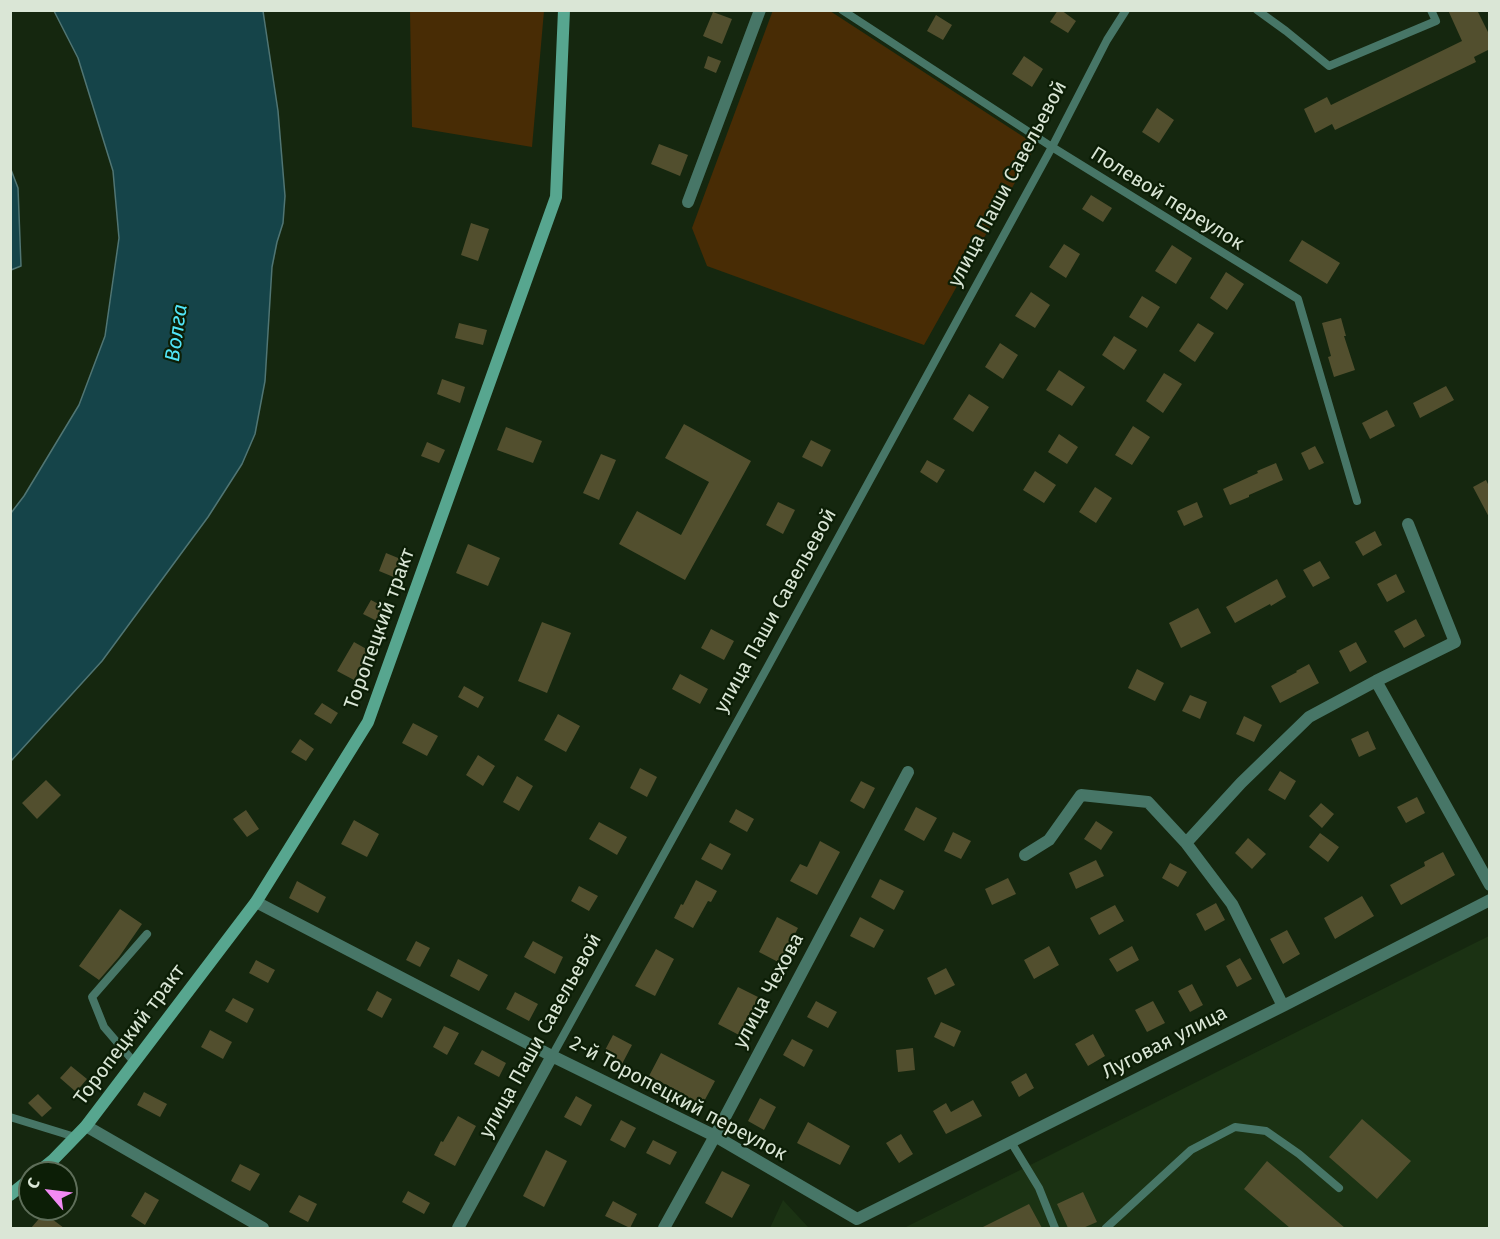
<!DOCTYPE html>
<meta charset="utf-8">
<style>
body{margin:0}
#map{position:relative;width:1500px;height:1239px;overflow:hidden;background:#15270f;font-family:"Fira Sans",sans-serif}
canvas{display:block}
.frame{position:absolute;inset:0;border:12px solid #dae6d6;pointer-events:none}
.north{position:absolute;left:18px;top:1161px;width:60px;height:60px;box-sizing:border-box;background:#0c1e06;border:2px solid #5e6e59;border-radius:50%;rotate:298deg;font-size:16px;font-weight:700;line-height:24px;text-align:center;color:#dae6d6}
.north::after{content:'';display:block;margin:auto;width:21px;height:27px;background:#f28af3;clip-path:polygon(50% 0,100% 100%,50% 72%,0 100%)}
</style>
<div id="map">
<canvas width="1500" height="1239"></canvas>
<div class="frame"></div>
<div class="north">С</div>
</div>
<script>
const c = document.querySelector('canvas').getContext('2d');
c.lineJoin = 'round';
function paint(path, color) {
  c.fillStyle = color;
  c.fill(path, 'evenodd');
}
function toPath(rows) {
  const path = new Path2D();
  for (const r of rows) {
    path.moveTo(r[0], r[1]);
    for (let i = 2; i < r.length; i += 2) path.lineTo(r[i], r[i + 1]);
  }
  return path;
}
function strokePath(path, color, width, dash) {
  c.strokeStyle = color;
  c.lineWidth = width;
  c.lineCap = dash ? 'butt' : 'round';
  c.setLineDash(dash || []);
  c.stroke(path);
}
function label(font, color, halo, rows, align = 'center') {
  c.font = font + ' "Fira Sans",sans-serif';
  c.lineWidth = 4.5;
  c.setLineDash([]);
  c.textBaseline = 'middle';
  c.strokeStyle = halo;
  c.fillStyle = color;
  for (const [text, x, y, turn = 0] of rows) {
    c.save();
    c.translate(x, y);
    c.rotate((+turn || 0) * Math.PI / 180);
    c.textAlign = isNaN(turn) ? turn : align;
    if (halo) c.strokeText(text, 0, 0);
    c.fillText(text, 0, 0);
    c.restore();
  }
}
paint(toPath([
 [1489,936,1489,1228,904,1228],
 [783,1200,809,1228,770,1228]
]), '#1b3213');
paint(toPath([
 [773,10,830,11,1036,145,924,345,707,266,692,228],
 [410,11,544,11,532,147,412,127]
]), '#482c05');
const water = toPath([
 [54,11,263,11,278,111,285,196,283,223,277,242,272,267,265,381,255,434,242,464,208,517,102,661,11,761,11,513,24,496,79,405,105,336,119,238,113,171,78,58,54,11],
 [10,167,18,188,21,266,11,270,10,167]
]);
paint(water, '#154449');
strokePath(water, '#507573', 1.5);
paint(toPath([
 [1058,10,1061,10,1076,21,1068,33,1050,22],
 [1448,10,1477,10,1490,36,1490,49,1474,57,1476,62,1335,130,1332,124,1315,133,1304,109,1327,97,1331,105,1462,41],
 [713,12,732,19,722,44,703,36],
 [936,15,952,25,943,40,927,31],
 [708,56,721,61,716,73,704,68],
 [1024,56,1043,69,1032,87,1012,74],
 [1157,108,1174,120,1159,143,1142,132],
 [659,144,688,155,680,176,651,164],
 [1091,195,1112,208,1103,222,1082,209],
 [471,223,489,229,478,261,461,255],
 [1302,240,1340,263,1327,284,1289,261],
 [1064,244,1080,254,1066,278,1049,267],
 [1172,245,1192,258,1176,284,1155,271],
 [1226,272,1244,284,1227,310,1210,298],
 [1031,292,1050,305,1035,328,1015,316],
 [1142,296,1160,307,1147,328,1129,317],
 [1341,318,1346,336,1344,336,1355,370,1334,377,1328,357,1331,356,1322,323],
 [459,323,487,330,483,345,455,338],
 [1198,323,1214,333,1195,362,1179,351],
 [1114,336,1137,350,1124,370,1102,355],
 [1000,343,1018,355,1003,379,985,367],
 [1059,370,1085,387,1072,406,1046,390],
 [1164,373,1182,384,1163,413,1146,401],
 [442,379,465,387,460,403,437,394],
 [1446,386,1454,400,1420,418,1413,403],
 [969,394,989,407,973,432,953,419],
 [1387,410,1395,426,1370,439,1362,423],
 [684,424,751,461,685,580,619,544,637,511,681,535,709,482,665,458],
 [1133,426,1150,437,1132,465,1115,455],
 [506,427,542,441,533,463,497,450],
 [1059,434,1078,447,1067,464,1048,452],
 [811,440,831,450,822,467,802,457],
 [427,442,445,450,439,463,421,456],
 [1315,446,1324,463,1309,470,1301,453],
 [601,454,616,460,599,500,583,493],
 [927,460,945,470,937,483,920,472],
 [1276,463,1283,480,1249,495,1249,497,1230,505,1223,489,1258,473,1257,471],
 [1035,471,1056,485,1044,503,1023,490],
 [1486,480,1490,488,1490,519,1473,487],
 [1095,487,1112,498,1096,523,1079,512],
 [778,502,795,510,783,534,766,525],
 [1197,502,1203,517,1184,526,1177,511],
 [1375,531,1382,545,1363,556,1355,542],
 [468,544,500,558,488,586,456,573],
 [386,553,403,560,396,578,379,571],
 [1320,561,1330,578,1313,587,1303,570],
 [1396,574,1405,592,1387,602,1377,584],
 [1277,579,1286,597,1271,606,1270,604,1235,623,1226,607],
 [371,600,390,610,383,624,363,614],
 [1198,608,1211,633,1181,648,1169,623],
 [1416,619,1425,636,1404,648,1394,631],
 [542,622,571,633,547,693,518,681],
 [711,629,734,641,724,660,701,648],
 [354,642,370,651,354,680,337,671],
 [1356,642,1367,662,1350,672,1339,651],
 [1309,664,1319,683,1280,703,1271,686,1297,672,1296,671],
 [1137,669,1164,683,1155,701,1128,688],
 [680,674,708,689,700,704,672,689],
 [464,686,484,697,478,708,458,697],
 [1190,695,1207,702,1200,719,1182,711],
 [322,703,338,713,331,724,314,714],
 [558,714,580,726,566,752,544,740],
 [1244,716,1262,725,1254,742,1236,734],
 [413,723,438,736,427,756,402,743],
 [1368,731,1376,749,1359,757,1351,739],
 [300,739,314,749,306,761,291,752],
 [478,755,495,766,483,786,466,775],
 [640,768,657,777,647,797,630,788],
 [1280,771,1296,781,1285,800,1268,790],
 [517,776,533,786,519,811,503,802],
 [46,780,61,795,37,819,22,803],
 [861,781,875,788,864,809,850,801],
 [1417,797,1425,813,1406,823,1397,807],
 [1321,803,1334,814,1322,828,1309,816],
 [916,807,937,818,924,841,904,830],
 [736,809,754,819,747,832,729,822],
 [246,810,259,829,247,837,233,819],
 [354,820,379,834,367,857,341,844],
 [1096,821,1113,832,1101,850,1084,839],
 [599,822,627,837,617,855,589,839],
 [953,832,971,841,961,859,944,851],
 [1320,833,1339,847,1328,862,1309,847],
 [1248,838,1266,854,1252,869,1235,853],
 [820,841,840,852,817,895,790,881,800,864,807,867],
 [710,843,731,854,722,870,701,859],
 [1443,852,1455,875,1401,905,1390,885,1425,866,1424,862],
 [1096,860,1104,876,1076,889,1069,873],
 [1170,863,1187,872,1178,887,1162,878],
 [1008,878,1016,894,992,905,985,889],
 [880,879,904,891,894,910,871,897],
 [696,880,717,891,711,902,708,901,693,928,674,918,681,904,683,905],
 [297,881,326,897,318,913,289,898],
 [579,886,598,896,589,911,571,901],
 [1362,896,1374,916,1335,939,1324,918],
 [1216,903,1225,920,1205,931,1196,914],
 [1115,905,1124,921,1099,935,1090,918],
 [120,909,142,924,119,957,99,980,79,966],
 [777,917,798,928,780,963,759,952],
 [860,917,884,930,874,948,850,936],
 [1287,930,1300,954,1283,964,1270,939],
 [416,941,430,948,420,967,406,960],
 [533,941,563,957,555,974,524,957],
 [1049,946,1059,965,1034,979,1024,960],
 [1132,946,1139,960,1117,972,1109,959],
 [656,949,674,959,655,996,635,986],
 [1240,958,1252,979,1237,987,1226,966],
 [458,959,488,975,479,991,450,976],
 [256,960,275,970,268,983,249,973],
 [946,968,955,985,935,995,927,978],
 [1192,984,1203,1005,1190,1012,1178,991],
 [738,987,760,998,739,1035,718,1024],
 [377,991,392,999,382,1018,367,1010],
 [515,992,538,1004,529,1021,506,1009],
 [233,998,254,1009,247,1023,225,1011],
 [816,1001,837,1012,828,1028,807,1017],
 [1153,1001,1165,1023,1147,1032,1135,1010],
 [941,1022,961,1031,954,1047,934,1037],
 [444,1026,459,1033,447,1055,433,1047],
 [210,1030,232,1042,223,1059,201,1047],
 [1093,1034,1105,1056,1088,1066,1075,1044],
 [613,1035,632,1045,622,1064,603,1054],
 [792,1039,813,1050,804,1067,783,1055],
 [913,1048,915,1070,898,1072,896,1050],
 [482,1050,506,1063,499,1077,474,1064],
 [661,1053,715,1081,701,1107,683,1097,684,1094,649,1076],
 [71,1066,87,1079,76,1092,60,1078],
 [1026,1073,1034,1088,1019,1097,1011,1082],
 [144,1092,167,1104,160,1117,137,1105],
 [38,1094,52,1108,42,1117,28,1103],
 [576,1096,592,1105,581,1126,564,1117],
 [760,1098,776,1107,764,1130,748,1121],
 [973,1100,982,1116,946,1134,933,1111,946,1103,951,1112],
 [458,1116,476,1126,455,1166,434,1155,441,1141,443,1142],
 [1362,1119,1411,1161,1377,1199,1329,1157],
 [621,1120,636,1128,625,1148,610,1140],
 [808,1122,850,1146,840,1165,797,1143],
 [901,1134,913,1154,899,1163,886,1143],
 [653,1140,677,1152,670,1165,646,1153],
 [546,1150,567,1161,544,1207,523,1196],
 [1267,1161,1345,1228,1290,1228,1244,1189],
 [240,1164,260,1174,250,1191,231,1181],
 [722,1171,750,1185,732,1218,705,1203],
 [408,1191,430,1203,424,1214,402,1202],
 [145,1192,159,1200,145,1225,131,1216],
 [1083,1192,1097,1222,1083,1228,1068,1228,1057,1204],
 [299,1195,317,1204,308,1222,289,1212],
 [613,1201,637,1214,630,1228,605,1216],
 [1029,1204,1042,1228,981,1228],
 [44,1213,64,1228,31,1228]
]), '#524f2e');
strokePath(toPath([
 [842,10,1052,147,1298,299,1357,501],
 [1257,10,1286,31,1329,66,1436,21,1431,10],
 [552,1056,767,668,1052,147,1107,40,1126,10],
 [134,1062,104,1027,92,997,147,934],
 [10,1117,75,1137],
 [1011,1142,1039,1188,1055,1228],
 [1106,1228,1191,1150,1235,1127,1266,1131,1299,1154,1339,1188]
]), '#477667', 8);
strokePath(toPath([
 [688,202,760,10],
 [1376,681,1490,885],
 [1186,843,1232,904,1283,1006],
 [1025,855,1049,840,1081,795,1148,802,1186,843,1241,783,1309,717,1376,681,1455,642,1408,524],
 [256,902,552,1056,715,1136,857,1219,1283,1006,1490,900],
 [86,1126,263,1228],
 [458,1228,552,1056],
 [664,1228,715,1136,908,772]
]), '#477667', 12);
strokePath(toPath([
 [37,1173,53,1160,86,1126,256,902,368,722,556,197,564,10],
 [10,1195,30,1179]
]), '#57a68f', 12);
label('20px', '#dae6d6', '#0c1e06', [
 ["улица Паши Савельевой",1008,184,-62],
 ["Полевой переулок",1167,199,32],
 ["улица Паши Савельевой",776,611,-61],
 ["Торопецкий тракт",380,629,-70],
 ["улица Чехова",769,991,-62],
 ["Торопецкий тракт",130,1035,-53],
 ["улица Паши Савельевой",541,1036,-61],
 ["Луговая улица",1165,1043,-27],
 ["2-й Торопецкий переулок",678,1099,28]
]);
label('italic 21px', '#51e5f7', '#0c1e06', [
 ["Волга",177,333,-82]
]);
</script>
